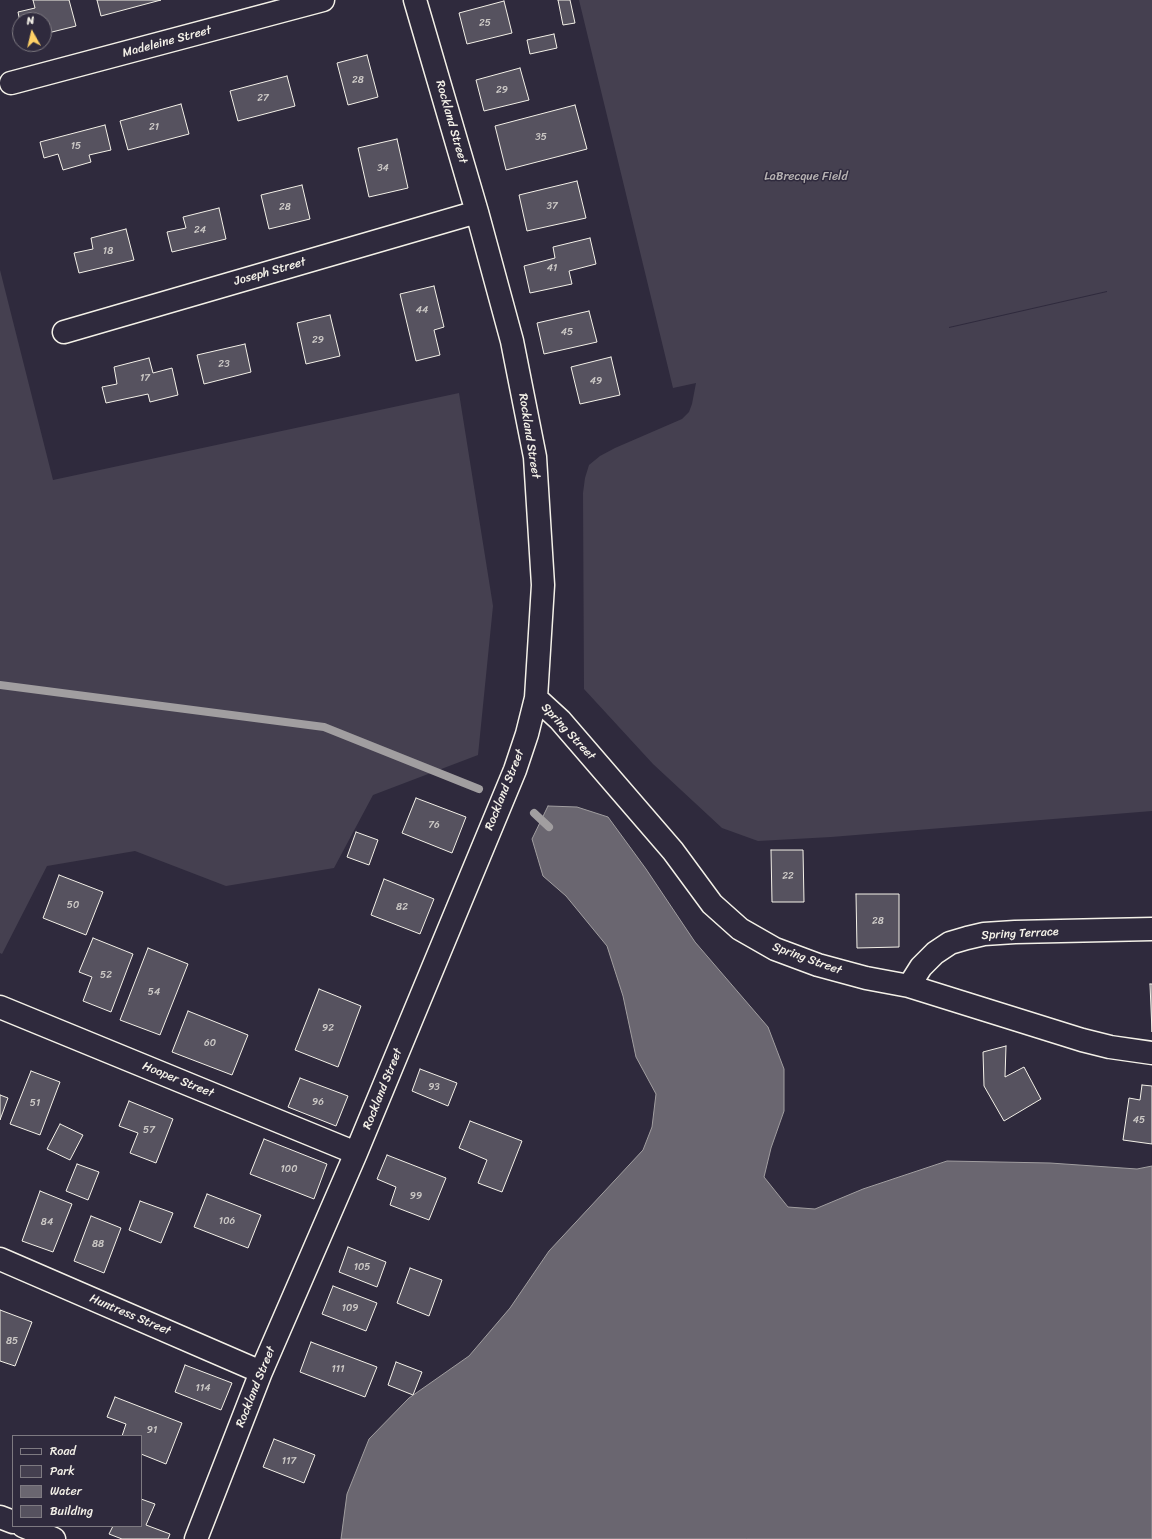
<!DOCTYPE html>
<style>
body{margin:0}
#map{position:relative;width:1152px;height:1539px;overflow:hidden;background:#2f2a3d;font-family:Sriracha,sans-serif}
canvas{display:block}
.legend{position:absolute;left:12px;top:1435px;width:130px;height:92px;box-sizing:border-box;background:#2f2a3d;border:1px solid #7e7a81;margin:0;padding:5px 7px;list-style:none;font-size:12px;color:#f4f1e8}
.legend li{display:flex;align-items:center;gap:8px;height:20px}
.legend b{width:20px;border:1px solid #7e7a81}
.north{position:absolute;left:12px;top:12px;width:40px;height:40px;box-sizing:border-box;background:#2f2a3d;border:1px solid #7e7a81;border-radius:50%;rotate:352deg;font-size:11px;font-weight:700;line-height:16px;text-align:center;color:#f4f1e8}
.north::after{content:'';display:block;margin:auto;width:14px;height:18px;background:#ffd166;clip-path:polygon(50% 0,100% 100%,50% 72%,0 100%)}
</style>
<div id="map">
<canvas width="1152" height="1539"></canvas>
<ul class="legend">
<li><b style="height:5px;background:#2f2a3d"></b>Road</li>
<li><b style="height:11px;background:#454050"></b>Park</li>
<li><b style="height:11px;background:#6a6670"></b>Water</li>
<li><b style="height:11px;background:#56525f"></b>Building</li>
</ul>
<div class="north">N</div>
</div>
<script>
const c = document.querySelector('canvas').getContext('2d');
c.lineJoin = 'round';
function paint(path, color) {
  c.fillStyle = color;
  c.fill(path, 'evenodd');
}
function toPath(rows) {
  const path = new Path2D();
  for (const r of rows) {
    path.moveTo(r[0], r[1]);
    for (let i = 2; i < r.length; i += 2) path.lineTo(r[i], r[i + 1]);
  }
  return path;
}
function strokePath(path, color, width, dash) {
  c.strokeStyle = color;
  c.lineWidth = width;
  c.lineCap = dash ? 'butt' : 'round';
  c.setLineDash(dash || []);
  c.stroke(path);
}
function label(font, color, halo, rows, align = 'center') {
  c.font = font + ' Sriracha,sans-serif';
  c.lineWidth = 3;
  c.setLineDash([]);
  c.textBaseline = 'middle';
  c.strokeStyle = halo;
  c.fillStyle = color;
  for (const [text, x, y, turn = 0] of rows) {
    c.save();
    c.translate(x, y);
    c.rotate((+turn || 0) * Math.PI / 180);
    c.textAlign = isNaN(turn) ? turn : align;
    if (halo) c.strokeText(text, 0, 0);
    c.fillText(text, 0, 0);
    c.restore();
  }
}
paint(toPath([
 [579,0,1152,0,1152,811,831,837,758,841,722,828,653,764,584,689,583,493,585,478,589,465,600,456,615,448,682,419,689,412,692,404,696,383,673,388],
 [1107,291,1107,292,949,328,949,327],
 [0,270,53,480,459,393,493,606,478,755,373,795,334,868,226,886,135,851,47,866,2,954,0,953]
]), '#454050');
const water = toPath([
 [548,806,577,807,608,817,646,869,695,942,768,1027,784,1069,784,1111,771,1148,764,1177,788,1207,815,1209,863,1189,947,1161,1050,1163,1137,1169,1152,1166,1152,1539,341,1539,347,1494,369,1439,409,1398,469,1356,510,1308,549,1251,643,1150,652,1127,656,1094,636,1057,623,996,607,946,566,896,543,876,532,839,548,806]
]);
paint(water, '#6a6670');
strokePath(water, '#a19ea0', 1);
strokePath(toPath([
 [0,685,324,727,479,789],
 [534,813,549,827]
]), '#a19ea0', 8);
const building = toPath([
 [33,0,69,0,76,26,44,34,44,20,20,20,20,22,18,12,35,8,33,0],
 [97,0,161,0,101,16,97,0],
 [558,0,570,0,575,23,563,25,558,0],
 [504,1,512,33,467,44,459,13,504,1],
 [554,34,557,48,530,54,527,40,554,34],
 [367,55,378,97,348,105,337,63,367,55],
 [520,68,529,100,484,111,476,80,520,68],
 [287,76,295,106,238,121,230,91,287,76],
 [181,104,189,134,128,150,120,121,181,104],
 [575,105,587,149,506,170,495,126,575,105],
 [105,125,111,150,89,155,91,162,63,170,58,154,44,158,40,142,105,125],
 [397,139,408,188,369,197,358,148,397,139],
 [577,181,586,218,527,231,519,195,577,181],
 [302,185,310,219,269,229,261,195,302,185],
 [219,208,226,239,172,252,167,232,186,228,183,217,219,208],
 [126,229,134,260,79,273,74,253,93,249,91,238,126,229],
 [590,238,596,264,569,271,572,284,530,293,524,266,555,258,553,247,590,238],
 [434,286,444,327,434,330,440,355,416,361,400,294,434,286],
 [589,311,597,342,544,354,537,323,589,311],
 [330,315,340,356,306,364,297,323,330,315],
 [245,344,251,372,204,384,197,355,245,344],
 [611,357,620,395,580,404,571,367,611,357],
 [149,358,153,373,172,368,178,395,150,402,148,394,106,403,102,387,117,384,114,367,149,358],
 [416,798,466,817,452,853,402,833,416,798],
 [356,832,378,840,369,865,347,857,356,832],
 [771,850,803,850,804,902,772,902,771,850],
 [59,875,103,892,86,935,43,918,59,875],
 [384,879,434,899,420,934,371,915,384,879],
 [856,894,899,894,899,947,857,948,856,894],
 [93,938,133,954,111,1012,83,1001,92,977,79,972,93,938],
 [148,948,188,964,160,1035,120,1020,148,948],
 [1150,984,1152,984,1152,1032,1150,984],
 [319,989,361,1006,338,1067,295,1050,319,989],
 [188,1011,248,1035,232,1075,172,1052,188,1011],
 [1006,1046,1005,1077,1024,1067,1041,1099,1004,1121,984,1086,983,1052,1006,1046],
 [420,1069,457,1083,448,1106,412,1091,420,1069],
 [31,1071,60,1082,40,1135,10,1124,31,1071],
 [300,1078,348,1096,336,1126,288,1107,300,1078],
 [1142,1085,1152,1086,1152,1144,1123,1140,1129,1098,1140,1100,1142,1085],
 [0,1095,8,1098,0,1120,0,1095],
 [129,1101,173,1119,156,1163,130,1153,138,1133,119,1126,129,1101],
 [470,1121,522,1141,502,1192,478,1183,487,1160,459,1148,470,1121],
 [60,1124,83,1135,70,1160,47,1149,60,1124],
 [264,1139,327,1164,314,1199,250,1174,264,1139],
 [387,1155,446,1178,429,1220,390,1205,396,1187,377,1179,387,1155],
 [77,1164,99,1172,88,1200,66,1191,77,1164],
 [40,1191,72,1204,53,1252,22,1241,40,1191],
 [207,1194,261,1215,248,1248,194,1227,207,1194],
 [140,1201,173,1213,161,1243,129,1230,140,1201],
 [91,1216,121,1228,104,1273,74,1261,91,1216],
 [348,1247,386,1262,377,1287,339,1272,348,1247],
 [410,1268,442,1280,429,1316,397,1303,410,1268],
 [333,1286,377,1303,366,1331,322,1314,333,1286],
 [0,1310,32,1322,15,1366,0,1361,0,1310],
 [311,1342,377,1367,365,1397,300,1372,311,1342],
 [396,1362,422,1372,413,1395,388,1385,396,1362],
 [185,1365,232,1383,221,1410,175,1392,185,1365],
 [115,1397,182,1423,166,1464,141,1454,141,1436,122,1436,126,1424,107,1417,115,1397],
 [274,1439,315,1455,304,1483,263,1467,274,1439],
 [141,1499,155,1504,146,1525,170,1534,168,1539,122,1539,109,1534,113,1526,141,1526,141,1499]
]);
paint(building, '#56525f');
strokePath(building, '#f4f1e8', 1);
const minor = toPath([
 [11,83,323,0],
 [64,332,477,212],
 [536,698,560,720,673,851,712,904,740,929,775,949,818,965,866,978,909,986,1082,1040,1110,1047,1152,1053],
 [909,986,921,967,935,953,950,943,967,938,984,934,1015,932,1152,929],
 [0,1007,356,1153],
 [0,1259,261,1372],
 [0,1517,13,1522],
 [23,1526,54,1539],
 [196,1539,261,1372,356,1153,515,770,527,734,536,698,543,585,535,457,512,341,477,212,415,0]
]);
strokePath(minor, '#f4f1e8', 25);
strokePath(minor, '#2f2a3d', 22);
label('10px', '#ccc9c6', null, [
 ["25",485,23],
 ["28",358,80],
 ["29",502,90],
 ["27",263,98],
 ["21",154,127],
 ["35",541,137],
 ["15",76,146],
 ["34",383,168],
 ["37",552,206],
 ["28",285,207],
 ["24",200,230],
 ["18",108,251],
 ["41",552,268],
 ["44",422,310],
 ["45",567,332],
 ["29",318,340],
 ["23",224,364],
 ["17",145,378],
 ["49",596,381],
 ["76",434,825],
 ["22",788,876],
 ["50",73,905],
 ["82",402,907],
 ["28",878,921],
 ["52",106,975],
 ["54",154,992],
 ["92",328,1028],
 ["60",210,1043],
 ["93",434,1087],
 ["96",318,1102],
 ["51",35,1103],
 ["45",1139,1120],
 ["57",149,1130],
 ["100",289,1169],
 ["99",416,1196],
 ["106",227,1221],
 ["84",47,1222],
 ["88",98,1244],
 ["105",362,1267],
 ["109",350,1308],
 ["85",12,1341],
 ["111",338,1369],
 ["114",203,1388],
 ["91",152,1430],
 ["117",289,1461]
]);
label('12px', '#f4f1e8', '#2f2a3d', [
 ["Madeleine Street",167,42,-15],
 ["Rockland Street",451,122,74],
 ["Joseph Street",270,272,-16],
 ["Rockland Street",529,436,81],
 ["Spring Street",568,732,47],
 ["Rockland Street",505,790,-68],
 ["Spring Terrace",1020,934,-3],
 ["Spring Street",807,959,20],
 ["Hooper Street",178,1080,22],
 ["Rockland Street",383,1089,-68],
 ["Huntress Street",130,1315,23],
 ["Rockland Street",256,1387,-68]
]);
label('12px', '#b7b3b3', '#2f2a3d', [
 ["LaBrecque Field",806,177]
]);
</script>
